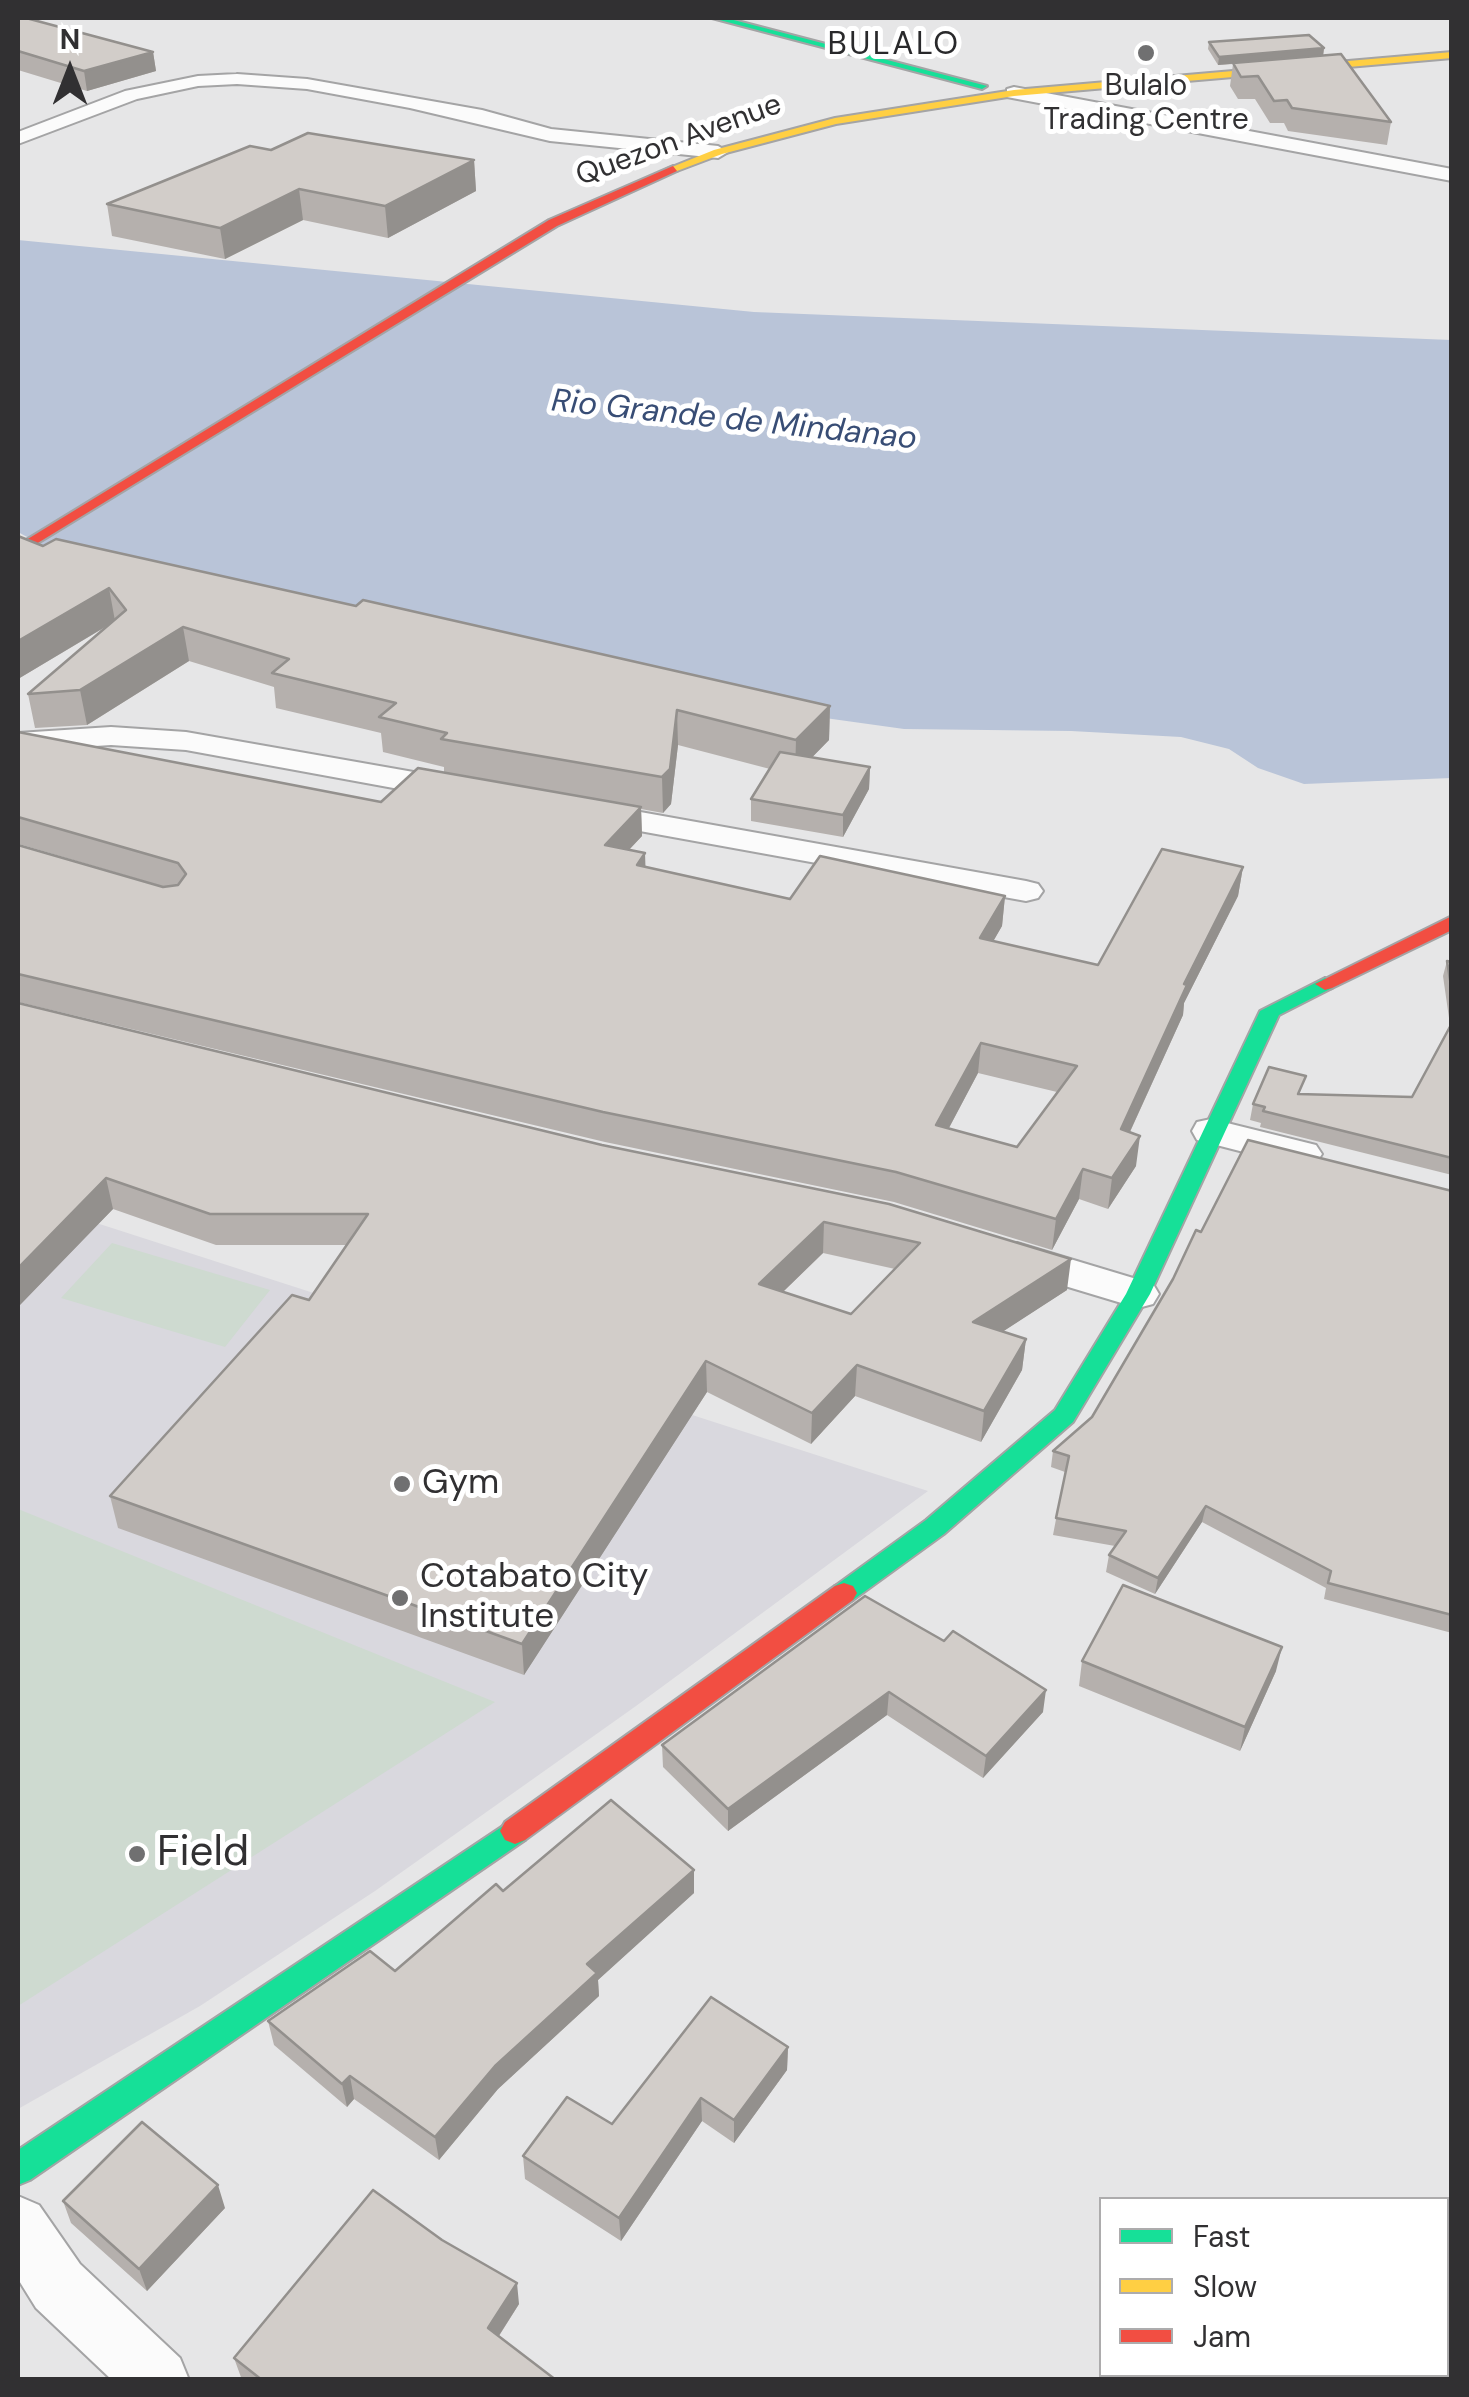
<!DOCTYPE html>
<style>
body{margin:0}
#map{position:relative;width:1469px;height:2397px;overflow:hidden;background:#e6e6e7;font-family:"DM Sans",sans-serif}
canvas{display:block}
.frame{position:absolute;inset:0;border:20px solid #313032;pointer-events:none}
.legend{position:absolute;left:1099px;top:2197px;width:350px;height:180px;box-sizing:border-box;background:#fff;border:2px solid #adacad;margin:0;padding:12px 18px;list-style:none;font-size:30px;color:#313032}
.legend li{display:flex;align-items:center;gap:20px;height:50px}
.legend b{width:50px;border:2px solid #adacad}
.north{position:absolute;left:20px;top:20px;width:100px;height:100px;-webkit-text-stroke:8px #fff;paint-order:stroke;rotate:0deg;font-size:28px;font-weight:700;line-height:40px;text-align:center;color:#313032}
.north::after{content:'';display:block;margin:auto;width:35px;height:45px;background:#313032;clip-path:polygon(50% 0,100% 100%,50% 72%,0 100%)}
</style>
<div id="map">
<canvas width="1469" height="2397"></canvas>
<div class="frame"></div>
<ul class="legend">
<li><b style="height:12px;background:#16e098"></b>Fast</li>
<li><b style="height:12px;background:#ffcf43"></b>Slow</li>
<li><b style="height:12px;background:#f24e42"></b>Jam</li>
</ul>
<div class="north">N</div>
</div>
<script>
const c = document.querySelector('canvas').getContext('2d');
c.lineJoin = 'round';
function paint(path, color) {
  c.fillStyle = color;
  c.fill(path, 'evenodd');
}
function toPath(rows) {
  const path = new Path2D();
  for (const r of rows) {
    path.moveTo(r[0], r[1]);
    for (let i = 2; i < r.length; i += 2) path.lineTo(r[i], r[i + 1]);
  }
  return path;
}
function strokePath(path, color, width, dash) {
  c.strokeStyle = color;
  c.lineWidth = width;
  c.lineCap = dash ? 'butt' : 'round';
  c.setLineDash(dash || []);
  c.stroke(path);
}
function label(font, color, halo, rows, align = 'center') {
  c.font = font + ' "DM Sans",sans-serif';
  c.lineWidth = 10;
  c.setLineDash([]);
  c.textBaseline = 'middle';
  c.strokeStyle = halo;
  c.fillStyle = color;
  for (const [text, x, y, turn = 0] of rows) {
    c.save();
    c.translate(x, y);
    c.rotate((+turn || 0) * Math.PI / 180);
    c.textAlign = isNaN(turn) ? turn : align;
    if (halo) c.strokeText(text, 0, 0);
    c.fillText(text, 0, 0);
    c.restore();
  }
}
paint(toPath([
 [18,1198,112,1228,928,1491,636,1706,375,1891,200,2006,18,2109]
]), '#d9d8de');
paint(toPath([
 [112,1243,270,1290,225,1347,61,1298],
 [18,1509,255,1605,495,1702,18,2006]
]), '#cedad0');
paint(toPath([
 [18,240,754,312,1451,340,1451,778,1304,784,1258,768,1229,749,1181,737,1071,731,904,729,782,712,80,566,18,532]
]), '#b9c4d8');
const street = toPath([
 [237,74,307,79,482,110,551,129,718,146,728,152,718,158,550,141,410,108,307,89,237,84,198,86,137,99,18,144,18,132,125,91,198,76,237,74],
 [1014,87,1452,169,1452,181,1007,97,1007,89,1014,87],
 [111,727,186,732,459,780,470,783,475,790,470,797,459,800,186,750,111,745,18,751,18,733,111,727],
 [590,803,1026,881,1038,884,1043,891,1038,898,1026,901,579,820,574,813,579,806,590,803],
 [1211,1119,1316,1145,1322,1154,1316,1163,1302,1167,1197,1140,1192,1131,1197,1122,1211,1119],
 [1017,1243,1153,1284,1159,1294,1153,1304,1138,1308,1002,1267,996,1257,1002,1247,1017,1243],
 [18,2196,39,2205,80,2264,180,2358,189,2380,112,2380,36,2308,18,2279,18,2196]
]);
const fast = toPath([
 [712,18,726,18,987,86,982,89,712,18],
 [1325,978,1335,984,1332,988,1279,1015,1150,1294,1073,1422,944,1534,853,1600,844,1603,835,1600,831,1593,835,1586,926,1520,1055,1410,1126,1294,1260,1011,1325,978],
 [515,1818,525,1822,530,1831,525,1840,30,2180,18,2185,18,2150,515,1818]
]);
const slow = toPath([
 [1452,52,1452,58,1014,96,836,124,722,154,677,171,667,169,714,150,835,118,1014,90,1452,52]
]);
const jam = toPath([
 [673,166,677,171,557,226,18,555,18,545,549,220,673,166],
 [1452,916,1452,930,1332,988,1325,990,1315,984,1452,916],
 [844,1583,853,1586,857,1593,853,1600,525,1840,515,1844,505,1840,500,1831,505,1822,835,1586,844,1583]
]);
strokePath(street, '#a4a4a5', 4);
strokePath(fast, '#a4a4a5', 4);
strokePath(slow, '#a4a4a5', 4);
strokePath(jam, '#a4a4a5', 4);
paint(street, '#fbfbfb');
paint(fast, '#16e098');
paint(slow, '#ffcf43');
paint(jam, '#f24e42');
paint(toPath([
 [18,18,153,52,156,71,87,91,18,70],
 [1209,42,1324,48,1323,56,1391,122,1387,145,1288,131,1284,123,1270,123,1255,99,1238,99,1230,86,1233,64,1218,65,1208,49],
 [271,150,474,160,476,191,388,238,303,220,225,259,112,236,107,204],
 [18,536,43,546,356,606,830,706,829,740,812,757,870,767,869,789,843,837,751,821,751,799,770,769,678,745,671,804,663,813,641,809,642,836,629,850,646,867,790,899,1005,896,1002,926,993,941,1098,965,1243,867,1238,896,1184,1003,1183,1015,1130,1132,1136,1166,1108,1209,1079,1199,1052,1250,894,1202,605,1142,18,1002,18,732,381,802,444,772,444,767,383,752,381,733,276,708,274,687,189,661,87,725,35,728,28,694,107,626,18,679],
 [19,844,165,887,18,845],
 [978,1073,1057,1092,1017,1147,949,1128],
 [1447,961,1452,962,1452,1175,1260,1127,1261,1123,1250,1120,1253,1104,1302,1094,1412,1097,1450,1025,1443,976],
 [18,1003,602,1145,889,1204,1067,1290,1003,1331,1026,1339,1022,1370,981,1442,855,1396,811,1444,707,1392,524,1675,118,1528,110,1496,309,1300,347,1245,216,1245,113,1209,18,1307],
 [823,1253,895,1269,851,1314,783,1292],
 [1452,1191,1452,1633,1324,1599,1326,1588,1202,1522,1155,1594,1106,1572,1109,1555,1115,1546,1053,1535,1065,1472,1051,1467,1053,1451,1092,1417,1201,1232],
 [865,1596,1043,1712,983,1778,887,1715,728,1831,663,1767,662,1745],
 [1082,1661,1276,1671,1240,1751,1079,1686],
 [694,1870,694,1893,598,1980,599,1996,498,2089,439,2160,354,2099,347,2107,274,2045,268,2021,395,1971,503,1891],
 [788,2047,787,2070,734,2143,702,2121,621,2241,525,2179,523,2156,612,2124],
 [63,2201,225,2208,147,2291,71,2223],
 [519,2304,499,2336,556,2380,242,2380,234,2358]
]), '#b5b0ad');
paint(toPath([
 [1324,48,1323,56,1218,65,1219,57],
 [153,52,156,71,87,91,84,71],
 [474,160,476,191,388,238,385,206],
 [299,189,303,220,225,259,220,228],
 [109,588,115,621,18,679,18,641],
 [183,627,189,661,87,725,80,690],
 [830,706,829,740,795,775,796,740],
 [677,710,678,745,671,804,663,813,662,777],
 [870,767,869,789,843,837,843,815],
 [641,807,642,836,606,874,605,845],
 [645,853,646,882,637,865],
 [1243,867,1238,896,1184,1003,1183,1015,1117,1160,1121,1129,1184,984],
 [1005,896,1002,926,978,968,980,938],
 [981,1043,978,1073,934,1156,936,1125],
 [1140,1136,1136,1166,1108,1209,1112,1178],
 [1083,1169,1079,1199,1052,1250,1056,1219],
 [106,1178,113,1209,18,1307,18,1268],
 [824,1222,823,1253,759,1315,759,1284],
 [1071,1259,1067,1290,970,1353,973,1322],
 [1026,1339,1022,1370,981,1442,984,1411],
 [706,1361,707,1392,524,1675,522,1644],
 [857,1365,855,1396,811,1444,812,1413],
 [1206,1506,1202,1522,1155,1594,1158,1578],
 [1282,1647,1276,1671,1240,1751,1245,1727],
 [1046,1690,1043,1712,983,1778,986,1756],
 [889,1692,887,1715,728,1831,728,1809],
 [694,1870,694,1893,598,1980,599,1996,498,2089,439,2160,435,2137,495,2066,587,1964],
 [788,2047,787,2070,734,2143,734,2120],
 [350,2076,354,2099,347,2107,342,2084],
 [701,2098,702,2121,621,2241,619,2218],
 [218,2185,225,2208,147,2291,139,2269],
 [517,2283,519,2304,491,2348,488,2328]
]), '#93908d');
const building = toPath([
 [18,18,26,18,153,52,84,71,18,51,18,18],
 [1309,35,1324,48,1219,57,1209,42,1309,35],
 [1341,54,1391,122,1292,108,1287,100,1274,101,1258,76,1241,77,1233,63,1341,54],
 [308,133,474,160,385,206,299,189,220,228,107,204,250,146,271,150,308,133],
 [18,536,43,546,56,539,356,606,363,600,830,706,796,740,677,710,670,769,662,777,441,739,447,733,379,717,396,703,272,673,289,659,183,627,80,690,28,694,126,610,109,588,18,641,18,536],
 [18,732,381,802,418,768,641,807,605,845,645,853,637,865,790,899,820,856,1005,896,980,938,1098,965,1162,849,1243,867,1184,984,1187,985,1121,1129,1140,1136,1112,1178,1083,1169,1056,1219,896,1172,603,1112,18,974,18,845,163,887,178,885,186,874,178,863,18,817,18,732],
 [981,1043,1077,1066,1017,1147,936,1125,981,1043],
 [780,752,870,767,843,815,751,799,780,752],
 [1447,961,1452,962,1452,992,1447,961],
 [18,1003,602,1145,889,1204,1071,1259,973,1322,1026,1339,984,1411,857,1365,812,1413,706,1361,522,1644,110,1496,292,1295,309,1300,368,1214,210,1214,106,1178,18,1268,18,1003],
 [824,1222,920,1243,851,1314,759,1284,824,1222],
 [1452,1023,1452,1158,1263,1111,1265,1107,1253,1104,1269,1067,1306,1076,1298,1094,1412,1097,1452,1023],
 [1248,1140,1452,1191,1452,1615,1328,1583,1331,1571,1206,1506,1158,1578,1109,1555,1126,1531,1056,1518,1069,1456,1053,1451,1092,1417,1173,1279,1196,1230,1201,1232,1248,1140],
 [1123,1585,1282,1647,1245,1727,1082,1661,1123,1585],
 [865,1596,944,1641,953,1631,1046,1690,986,1756,889,1692,728,1809,662,1745,865,1596],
 [611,1800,694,1870,587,1964,597,1973,495,2066,435,2137,350,2076,342,2084,268,2021,370,1951,395,1971,496,1884,503,1891,611,1800],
 [711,1997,788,2047,734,2120,701,2098,619,2218,523,2156,567,2097,612,2124,711,1997],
 [142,2122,218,2185,139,2269,63,2201,142,2122],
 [373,2190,442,2240,517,2283,488,2328,556,2380,262,2380,234,2358,373,2190]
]);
paint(building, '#d2cdc9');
strokePath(building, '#93908d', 2.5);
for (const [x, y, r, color] of [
 [1146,53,10,"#707071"],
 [402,1484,10,"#707071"],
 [400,1598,10,"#707071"],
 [137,1854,10,"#707071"]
]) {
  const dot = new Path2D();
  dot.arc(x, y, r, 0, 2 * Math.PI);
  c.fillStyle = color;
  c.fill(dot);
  strokePath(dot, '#fff', 4);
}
label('30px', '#313032', '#fff', [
 ["Bulalo",1146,87],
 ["Trading Centre",1146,121]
]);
label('30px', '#313032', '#fff', [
 ["Quezon Avenue",679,141,-20]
]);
c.letterSpacing = '2.5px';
label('32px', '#29292b', '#fff', [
 ["BULALO",894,46]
]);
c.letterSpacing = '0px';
label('italic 32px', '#384d75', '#fff', [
 ["Rio Grande de Mindanao",734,421,6]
]);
label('35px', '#313032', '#fff', [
 ["Gym",422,1484],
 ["Cotabato City",420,1578],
 ["Institute",420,1618]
], 'left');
label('42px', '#313032', '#fff', [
 ["Field",157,1854]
], 'left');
</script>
